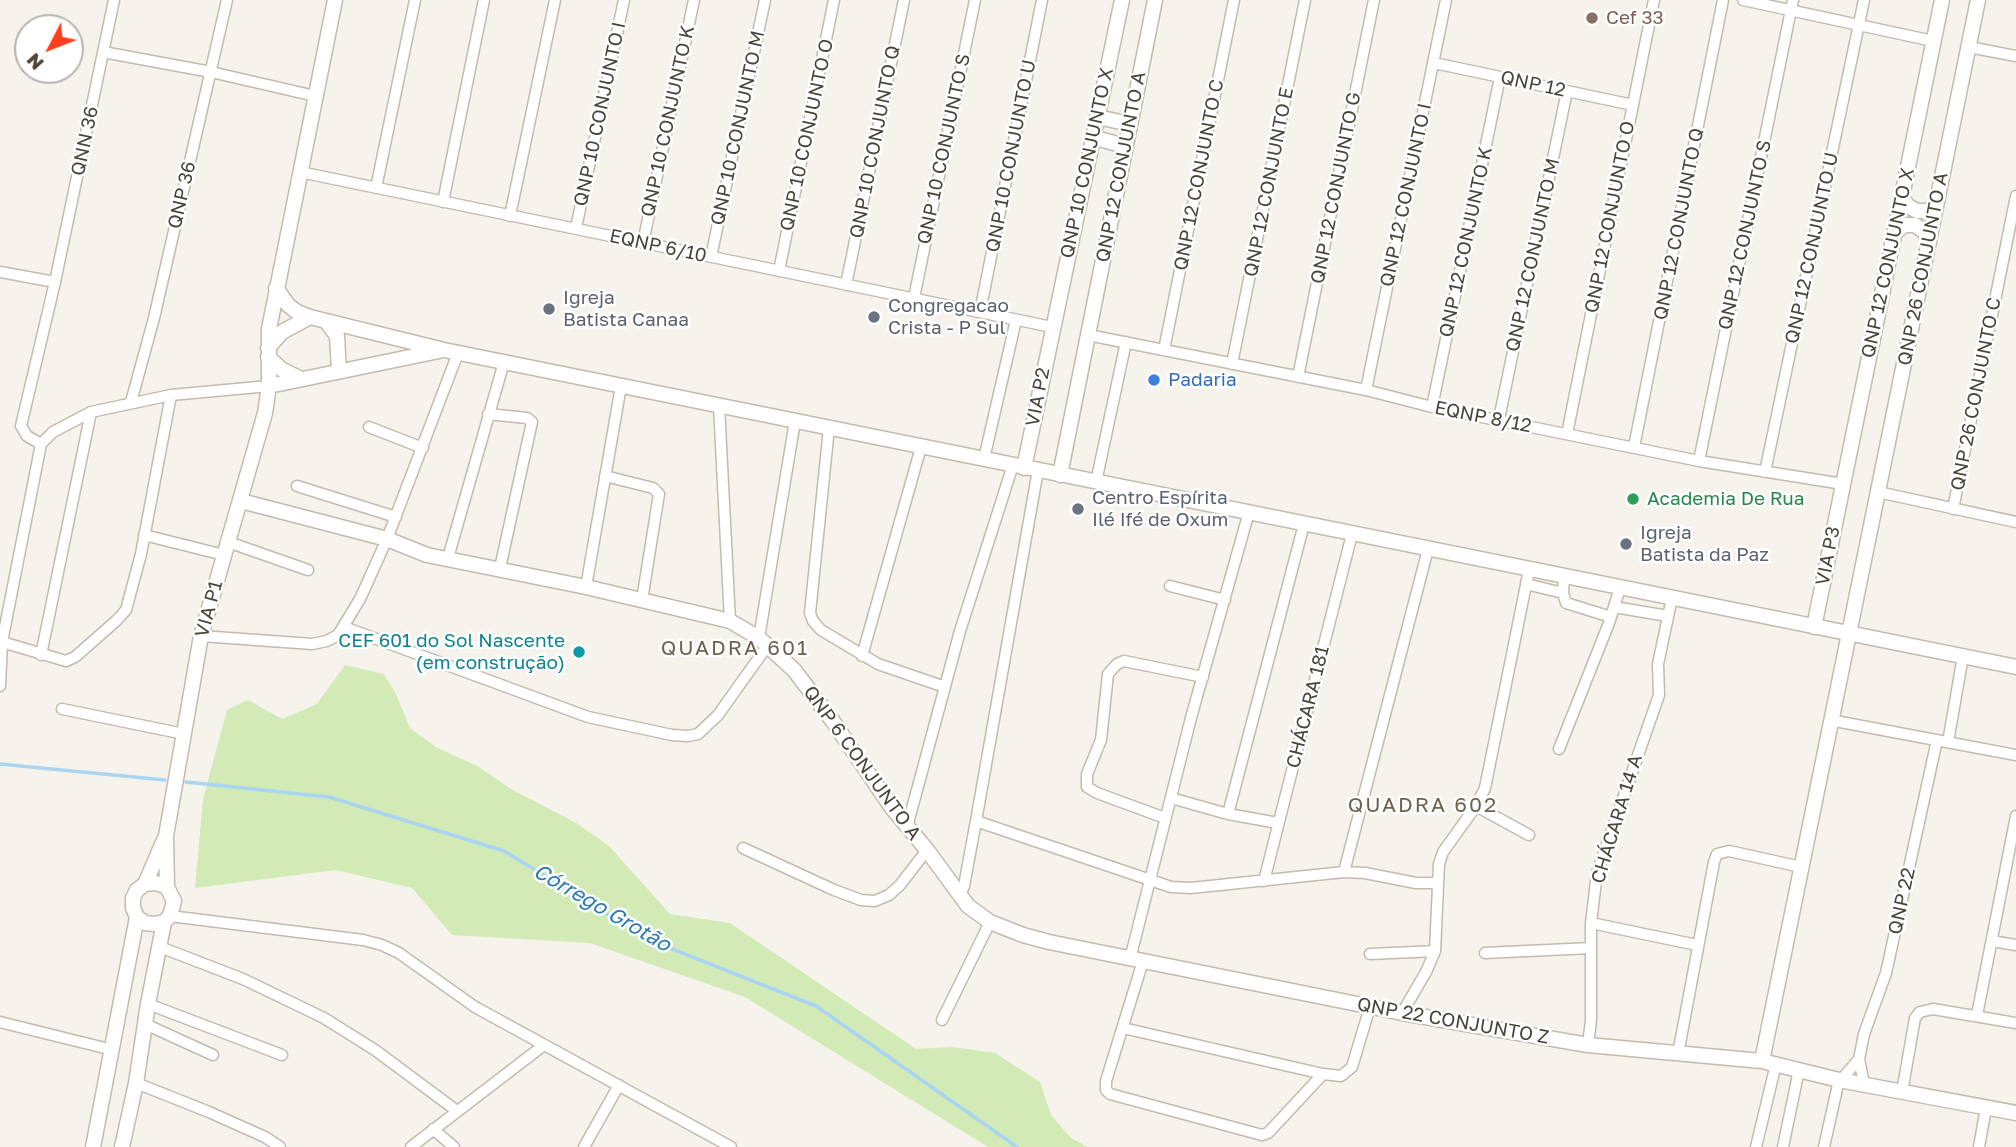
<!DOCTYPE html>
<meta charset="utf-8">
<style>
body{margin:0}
#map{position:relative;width:2016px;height:1147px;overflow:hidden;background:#f6f3ec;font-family:"Golos Text",sans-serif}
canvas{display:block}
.north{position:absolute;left:14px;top:14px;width:70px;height:70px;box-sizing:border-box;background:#fff;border:2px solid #b7b4b0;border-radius:50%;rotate:228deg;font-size:19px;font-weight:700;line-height:28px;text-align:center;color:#4b4439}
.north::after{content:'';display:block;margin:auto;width:24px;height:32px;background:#fc3f1d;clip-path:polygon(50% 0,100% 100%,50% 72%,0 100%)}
</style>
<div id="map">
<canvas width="2016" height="1147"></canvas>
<div class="north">N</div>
</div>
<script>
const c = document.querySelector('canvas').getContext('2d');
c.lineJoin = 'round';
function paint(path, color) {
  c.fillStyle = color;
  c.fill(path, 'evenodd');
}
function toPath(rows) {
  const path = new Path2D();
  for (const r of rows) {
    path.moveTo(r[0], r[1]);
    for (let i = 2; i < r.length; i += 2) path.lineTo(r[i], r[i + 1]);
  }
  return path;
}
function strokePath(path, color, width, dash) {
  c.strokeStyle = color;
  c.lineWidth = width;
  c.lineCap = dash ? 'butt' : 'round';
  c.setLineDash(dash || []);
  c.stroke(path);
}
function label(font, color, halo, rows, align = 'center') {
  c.font = font + ' "Golos Text",sans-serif';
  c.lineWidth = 5;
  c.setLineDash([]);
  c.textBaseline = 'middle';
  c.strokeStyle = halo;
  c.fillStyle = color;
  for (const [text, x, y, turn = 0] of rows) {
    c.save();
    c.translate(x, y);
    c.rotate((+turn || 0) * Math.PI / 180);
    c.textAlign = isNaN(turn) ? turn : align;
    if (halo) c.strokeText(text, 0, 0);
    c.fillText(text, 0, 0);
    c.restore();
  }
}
paint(toPath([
 [345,665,384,674,396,694,410,728,436,747,479,767,511,789,578,824,609,846,670,914,730,923,916,1049,953,1047,995,1053,1040,1082,1051,1115,1071,1138,1088,1147,988,1147,745,997,590,943,452,935,412,888,336,870,195,888,203,799,227,710,248,700,282,719,317,704]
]), '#d2eab5');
strokePath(toPath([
 [0,764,165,780],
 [186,782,329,797,504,851,652,941,816,1006,1017,1147]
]), '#a9d4f2', 3.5);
const minor = toPath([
 [1743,0,1933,41],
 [1969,47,2016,56],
 [103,52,211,72,315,96],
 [1434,63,1633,105],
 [300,172,1052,327],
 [376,188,415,0],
 [443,202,484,0],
 [510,216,555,0],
 [576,228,624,0],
 [643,243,694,0],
 [711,257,765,0],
 [779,271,834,0],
 [0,272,55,282],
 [846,285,904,0],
 [914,298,975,0],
 [980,312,1042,0],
 [1088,335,1366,390,1432,407,1699,461,1843,484],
 [1164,350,1234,0],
 [1232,364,1305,0],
 [1298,377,1374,0],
 [1366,390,1446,0],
 [131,402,154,318,227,0],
 [719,406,730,621],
 [1432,407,1500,77],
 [488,414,527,418,532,422,500,568],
 [1499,419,1567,91],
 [369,427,423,448],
 [829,428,810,613,813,621,821,630,878,664,945,687],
 [1567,434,1654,0],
 [41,444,27,436,21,426,55,282,114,0],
 [41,444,53,432,91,412,171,395,269,386],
 [1634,447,1723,0],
 [984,459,1016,320],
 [1699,461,1793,0],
 [1765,472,1864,0],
 [605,476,653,488,659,494,642,600],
 [1096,482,1126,342],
 [297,486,396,517],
 [1878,492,2016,522],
 [1953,509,2016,196],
 [144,535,224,555],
 [228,542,308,570],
 [448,558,504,362],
 [1564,577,1563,593,1566,603,1611,617],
 [1526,584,1563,593],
 [1170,586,1225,600],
 [586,587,621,386],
 [1614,607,1668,616],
 [344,627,588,717,672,735,688,736,698,734,718,715,768,645],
 [201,636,312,644,327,641,338,635,360,599,387,539,458,353],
 [759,638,795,421],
 [2,642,66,661,75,657,117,620,126,610,141,554,171,395],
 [41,655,91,412],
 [862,656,921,447],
 [0,686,2,642,41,444],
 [62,709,184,734],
 [1830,720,2016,755],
 [1948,742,1963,656],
 [1559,749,1609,623,1620,588],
 [1171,798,1228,814,1278,823],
 [1476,806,1529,835],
 [1228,814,1304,524],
 [1165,818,1097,793,1087,787,1087,774,1101,740,1108,674,1117,664,1124,661,1203,677],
 [976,821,1171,887,1191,888,1344,872,1365,873,1416,883,1438,883],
 [907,827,960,631,1013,465],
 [743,848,834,890,861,900,875,901,889,895,900,885,927,850],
 [1344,872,1428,549],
 [1264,881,1352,534],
 [959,897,964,886,976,821,1038,470],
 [170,916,363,940,382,945,399,953,475,1007,731,1147],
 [1591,923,1697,945],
 [1992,941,2016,945],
 [160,947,243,979,324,1018,375,1050,457,1111],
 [1485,953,1591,948],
 [1370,954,1435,951],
 [1130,959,1192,714,1249,512],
 [1143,961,1106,1081,1106,1090,1110,1094,1262,1135,1268,1133,1323,1074],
 [148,1004,282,1055],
 [1402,1013,1426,972,1435,951,1439,864,1443,852,1476,806,1485,788,1529,570],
 [1977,1015,2016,816],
 [942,1020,990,922],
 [0,1022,113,1050],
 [145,1024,213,1055],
 [1123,1028,1323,1074,1341,1076,1352,1067,1370,1007],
 [1588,1045,1591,1020,1591,923,1597,873,1659,695,1658,664,1672,598],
 [1678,1054,1714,862,1717,854,1729,851,1801,867],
 [1841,1080,1859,1059],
 [136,1083,209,1112,265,1137,280,1147],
 [1864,1084,1859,1059,1864,1034,1886,973,1937,740],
 [1902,1092,1915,1018,1920,1012,1933,1009,2016,1023],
 [433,1129,454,1147],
 [411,1147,544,1045],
 [584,1147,619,1085],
 [1756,1147,1776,1064],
 [1783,1147,1799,1070],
 [1824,1147,1839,1080],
 [1979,1147,1986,1108]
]);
const tertiary = toPath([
 [1097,117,1130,124],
 [1092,137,1125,146],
 [1902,198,1908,206,1917,211,1927,211,1936,205],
 [1895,233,1904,225,1915,225,1925,232,1929,243],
 [276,288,288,305,297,312,310,317,444,350,2016,667],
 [326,321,337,336,339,371],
 [268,348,282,332,310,317],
 [268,357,281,369,299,378],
 [269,386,439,351],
 [1024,468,1122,0],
 [1060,475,1155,0],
 [241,501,387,539,427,555,586,587,730,621,759,638,794,670,832,720,892,808,927,850,968,906,990,922,1023,935,1049,942,1402,1013,1588,1045,1762,1061,1839,1080,2016,1113],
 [1814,627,1942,0],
 [145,884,164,840],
 [167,887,166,836,201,636,265,413,269,386,269,329,335,0],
 [1762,1061,1978,0],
 [93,1147,137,917,133,908,133,898,137,890,145,884,156,883,167,887,174,901,170,916,164,922,154,924,145,923,137,917],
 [122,1147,136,1083,148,1004,164,922]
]);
strokePath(minor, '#c2bbae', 13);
strokePath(tertiary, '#c2bbae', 17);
strokePath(minor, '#fff', 10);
strokePath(tertiary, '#fff', 14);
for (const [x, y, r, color] of [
 [1592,18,7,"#8d6e63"],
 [549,309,7,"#6b7280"],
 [874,317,7,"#6b7280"],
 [1154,380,7,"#3f7fe0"],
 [1633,499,7,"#2e9e5b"],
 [1078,509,7,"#6b7280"],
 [1626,544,7,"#6b7280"],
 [579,652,7,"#0f9aa8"]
]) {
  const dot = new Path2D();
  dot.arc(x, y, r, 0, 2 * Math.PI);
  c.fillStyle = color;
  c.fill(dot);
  strokePath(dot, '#fff', 2.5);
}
label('19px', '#785e54', '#fff', [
 ["Cef 33",1606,18]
], 'left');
label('19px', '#4b4439', '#fff', [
 ["QNP 12",1533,84,12],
 ["QNP 10 CONJUNTO I",600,114,-78],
 ["QNP 10 CONJUNTO K",668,121,-78],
 ["QNP 10 CONJUNTO M",738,128,-78],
 ["QNP 10 CONJUNTO O",807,135,-78],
 ["QNN 36",85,141,-78],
 ["QNP 10 CONJUNTO Q",875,142,-79],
 ["QNP 10 CONJUNTO S",944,149,-78],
 ["QNP 10 CONJUNTO U",1011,156,-79],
 ["QNP 10 CONJUNTO X",1087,163,-78],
 ["QNP 12 CONJUNTO A",1121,167,-79],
 ["QNP 12 CONJUNTO C",1199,175,-79],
 ["QNP 12 CONJUNTO E",1269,182,-79],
 ["QNP 12 CONJUNTO G",1336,188,-79],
 ["QNP 36",182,195,-77],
 ["QNP 12 CONJUNTO I",1406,195,-78],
 ["QNP 12 CONJUNTO O",1610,217,-79],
 ["QNP 12 CONJUNTO Q",1679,224,-79],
 ["QNP 12 CONJUNTO S",1745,235,-78],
 ["QNP 12 CONJUNTO K",1466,242,-78],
 ["EQNP 6/10",658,246,12],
 ["QNP 12 CONJUNTO U",1812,248,-78],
 ["QNP 12 CONJUNTO M",1533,255,-78],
 ["QNP 12 CONJUNTO X",1888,263,-78],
 ["QNP 26 CONJUNTO A",1923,269,-79],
 ["QNP 26 CONJUNTO C",1976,394,-79],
 ["VIA P2",1038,397,-79],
 ["EQNP 8/12",1483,417,11],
 ["VIA P3",1828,556,-79],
 ["VIA P1",209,609,-75],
 ["CHÁCARA 181",1308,707,-76],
 ["QNP 6 CONJUNTO A",862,763,54],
 ["CHÁCARA 14 A",1617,819,-73],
 ["QNP 22",1902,901,-78],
 ["QNP 22 CONJUNTO Z",1453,1021,10]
]);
label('19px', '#5b616d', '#fff', [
 ["Igreja",563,298],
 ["Batista Canaa",563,320],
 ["Congregacao",888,306],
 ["Crista - P Sul",888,328],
 ["Centro Espírita",1092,498],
 ["Ilé Ifé de Oxum",1092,520],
 ["Igreja",1640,533],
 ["Batista da Paz",1640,555]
], 'left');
label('19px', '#366cbe', '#fff', [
 ["Padaria",1168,380]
], 'left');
label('19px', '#27864d', '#fff', [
 ["Academia De Rua",1647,499]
], 'left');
label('19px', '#0d838f', '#fff', [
 ["CEF 601 do Sol Nascente",565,641],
 ["(em construção)",565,663]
], 'right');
c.letterSpacing = '2px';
label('21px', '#6e6250', '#fff', [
 ["QUADRA 601",735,648],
 ["QUADRA 602",1423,805]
]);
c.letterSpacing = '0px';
label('italic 21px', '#2e7ab2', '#fff', [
 ["Córrego Grotão",602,908,30]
]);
</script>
